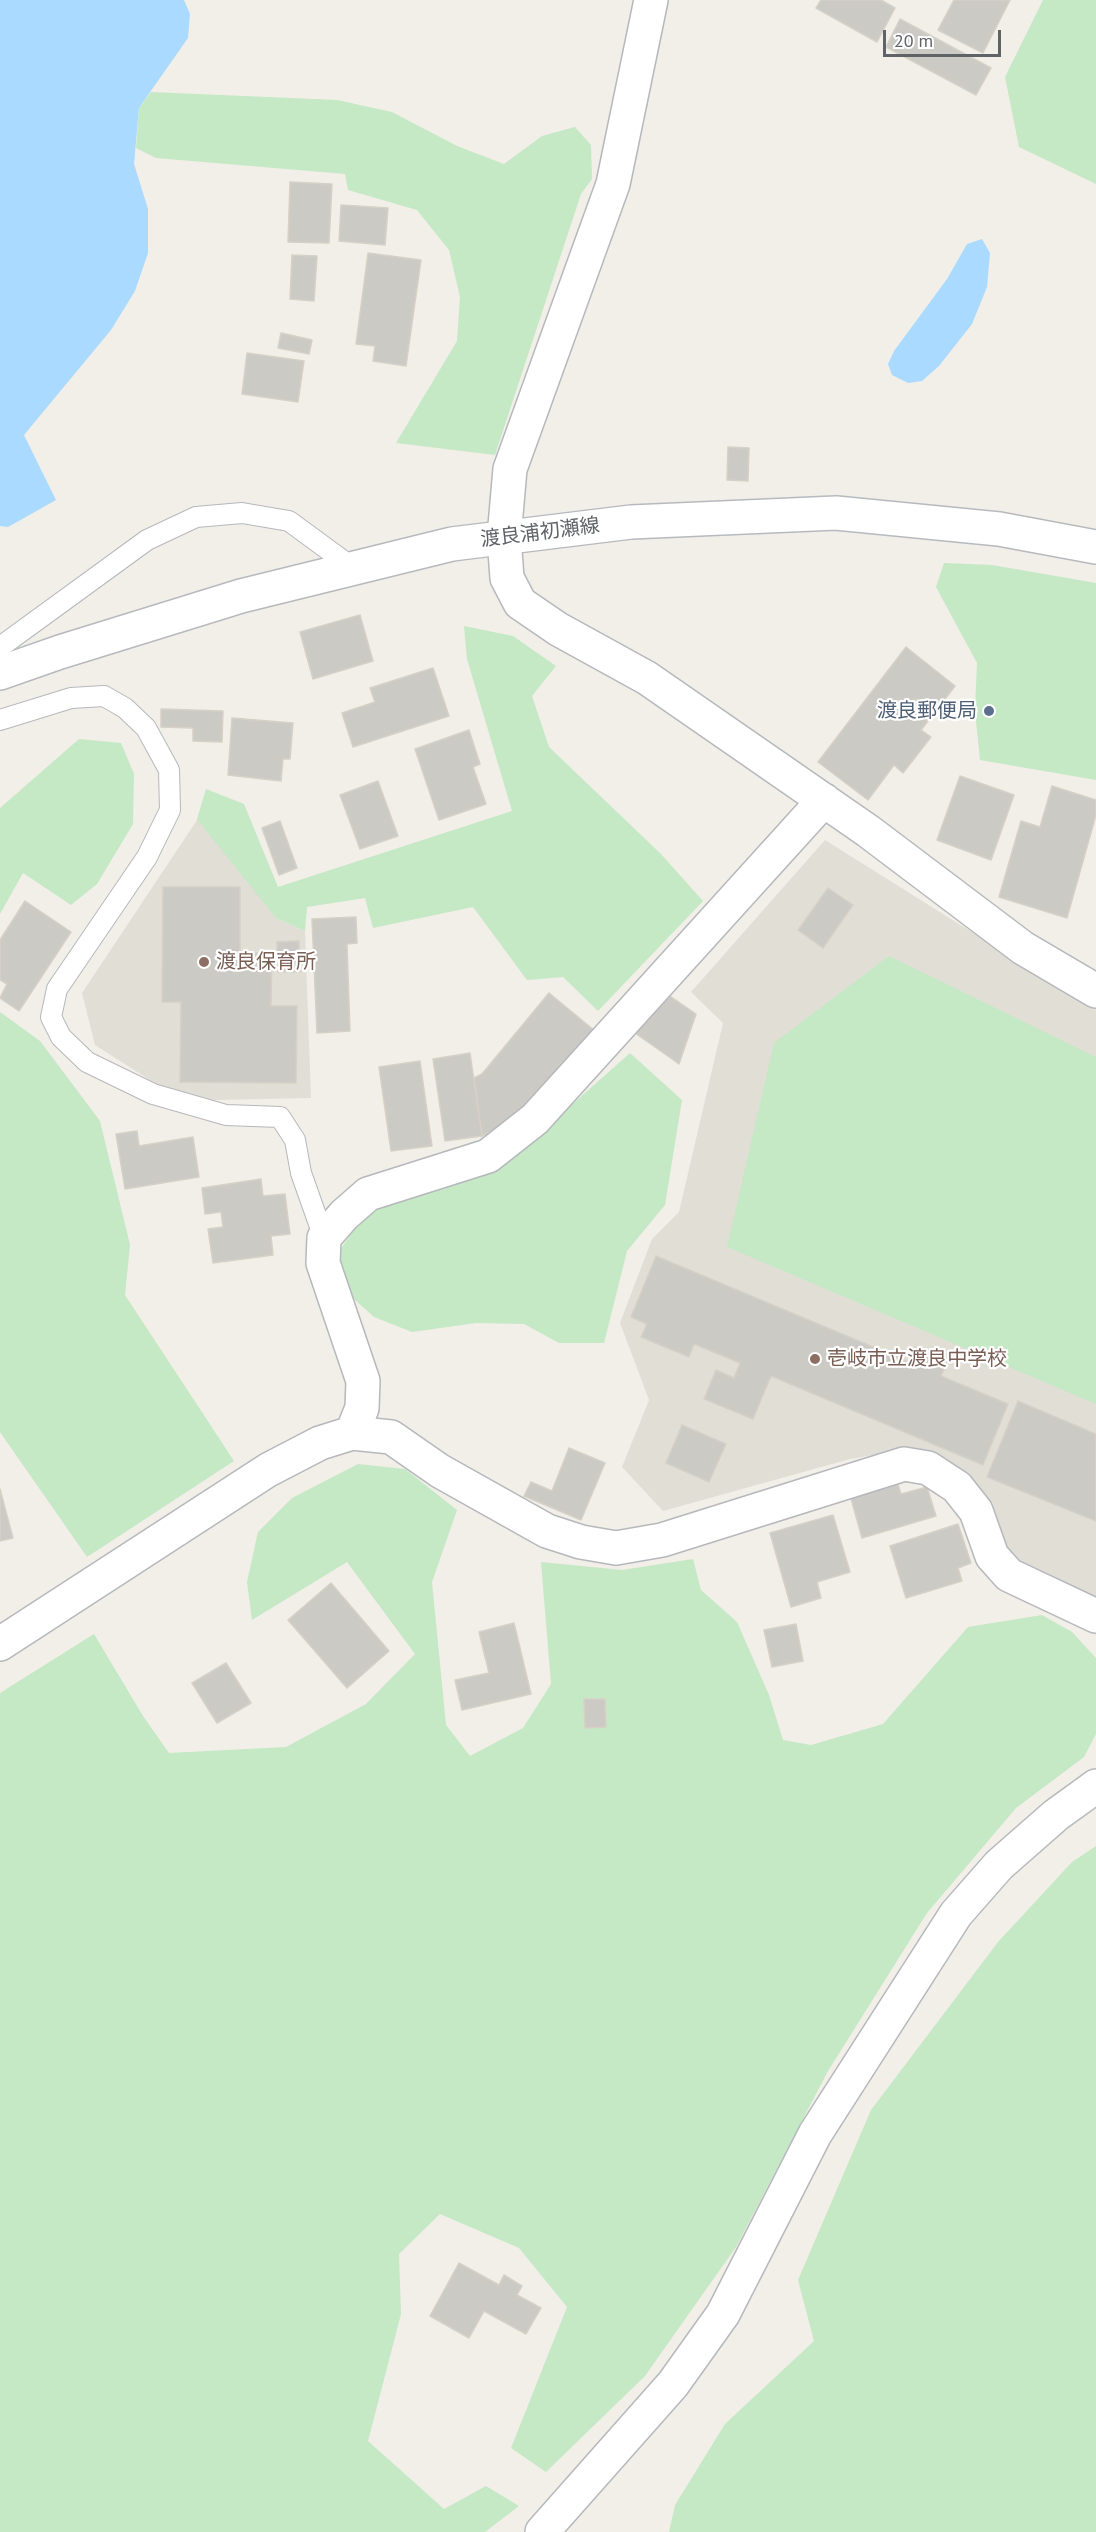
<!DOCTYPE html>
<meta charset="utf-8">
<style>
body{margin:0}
#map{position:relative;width:1096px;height:2532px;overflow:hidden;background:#f1efe8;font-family:"PT Sans",sans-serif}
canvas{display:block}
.scale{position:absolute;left:883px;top:30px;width:118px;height:27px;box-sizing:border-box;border:3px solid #5f6368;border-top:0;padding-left:8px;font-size:18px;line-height:21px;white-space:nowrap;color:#5f6368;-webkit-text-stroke:4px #fff;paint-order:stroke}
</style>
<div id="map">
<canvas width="1096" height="2532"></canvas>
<div class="scale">20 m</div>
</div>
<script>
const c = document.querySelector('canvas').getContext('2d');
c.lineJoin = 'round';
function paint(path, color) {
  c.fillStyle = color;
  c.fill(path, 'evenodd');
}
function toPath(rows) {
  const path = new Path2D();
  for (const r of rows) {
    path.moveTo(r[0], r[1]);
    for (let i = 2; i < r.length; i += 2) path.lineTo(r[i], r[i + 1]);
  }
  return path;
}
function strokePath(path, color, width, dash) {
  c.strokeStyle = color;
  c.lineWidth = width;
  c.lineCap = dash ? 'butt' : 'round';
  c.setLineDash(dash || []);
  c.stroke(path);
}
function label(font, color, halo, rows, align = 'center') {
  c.font = font + ' "PT Sans","Noto Sans JP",sans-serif';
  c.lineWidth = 4.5;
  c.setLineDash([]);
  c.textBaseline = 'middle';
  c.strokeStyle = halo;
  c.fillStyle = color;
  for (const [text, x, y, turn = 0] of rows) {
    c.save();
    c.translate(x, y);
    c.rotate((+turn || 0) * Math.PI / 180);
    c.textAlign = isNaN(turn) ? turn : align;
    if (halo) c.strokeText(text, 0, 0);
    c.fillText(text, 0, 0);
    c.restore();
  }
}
paint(toPath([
 [201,814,276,918,305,931,311,1098,214,1100,161,1087,95,1045,82,993],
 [825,840,1096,1010,1096,1602,1008,1559,986,1495,954,1468,909,1449,850,1459,663,1511,622,1467,649,1400,620,1323,652,1239,679,1212,723,1023,691,992]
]), '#e1ded6');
paint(toPath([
 [1043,0,1096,0,1096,184,1019,147,1005,77],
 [151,92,337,100,392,112,457,146,504,164,542,136,575,127,591,145,592,179,581,194,495,455,396,443,457,341,460,297,449,250,417,210,348,190,345,174,156,158,136,148,139,108],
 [944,563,992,565,1096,583,1096,780,980,760,975,711,977,663,936,587],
 [464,626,513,636,556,666,532,696,549,747,661,854,703,901,598,1011,563,977,527,980,473,907,373,928,365,898,307,907,305,931,276,918,197,819,206,789,244,804,278,887,512,811,467,659],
 [79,739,121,743,134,774,133,824,97,884,71,905,23,873,0,914,0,808],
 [889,956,1096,1057,1096,1404,727,1247,774,1043],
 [0,1012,40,1041,100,1121,130,1245,125,1295,234,1461,87,1557,0,1432],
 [630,1053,682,1100,665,1205,627,1251,604,1343,559,1343,524,1324,476,1323,412,1332,374,1317,346,1292,337,1254,358,1224,387,1201,532,1140],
 [358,1464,405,1469,457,1510,432,1582,446,1725,470,1756,523,1728,551,1684,541,1562,622,1570,693,1559,701,1590,737,1622,769,1695,783,1740,811,1745,883,1724,968,1627,1042,1615,1072,1632,1096,1658,1096,1734,1084,1757,1016,1808,927,1913,828,2071,736,2247,645,2376,546,2472,511,2448,567,2307,519,2248,440,2214,399,2254,401,2314,368,2441,444,2509,486,2486,519,2506,485,2532,0,2532,0,1693,94,1634,143,1716,169,1753,286,1747,366,1704,415,1654,347,1562,252,1620,247,1582,258,1532,292,1498],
 [1096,1846,1096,2532,669,2532,675,2505,725,2424,814,2341,798,2280,871,2110,998,1942,1072,1862]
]), '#c5e8c5');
paint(toPath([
 [0,0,184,0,190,14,188,38,139,108,134,164,148,209,148,253,135,291,111,330,24,435,56,500,8,527,0,526],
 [982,239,990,253,987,287,972,324,939,366,922,381,908,383,892,375,888,364,894,351,947,279,967,244]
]), '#aadaff');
const building = toPath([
 [821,0,881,0,895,8,877,42,816,8,821,0],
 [954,0,1010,0,983,53,938,30,954,0],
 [900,19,991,68,976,95,886,47,900,19],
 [290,182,332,184,329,243,288,242,290,182],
 [341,205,388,208,385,245,339,241,341,205],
 [368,253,421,260,406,366,373,361,375,346,356,344,368,253],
 [292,255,317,256,314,301,290,299,292,255],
 [281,333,312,340,309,354,278,348,281,333],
 [247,353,304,361,298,402,242,394,247,353],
 [728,447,749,448,748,481,727,480,728,447],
 [360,615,373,661,313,679,300,632,360,615],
 [906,647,955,686,921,730,931,737,903,773,894,765,868,800,818,762,906,647],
 [433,668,449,716,353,747,342,713,375,702,370,688,433,668],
 [161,709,223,711,222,742,193,741,193,728,161,727,161,709],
 [232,718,293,723,290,759,283,759,281,781,228,775,232,718],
 [469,730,480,764,473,767,486,804,439,820,415,749,469,730],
 [960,776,1014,795,991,860,937,840,960,776],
 [378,781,398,836,360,849,340,795,378,781],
 [1052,786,1096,800,1096,815,1067,918,999,897,1021,821,1040,827,1052,786],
 [280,821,297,868,279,875,262,828,280,821],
 [163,887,240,887,240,953,272,953,271,1006,297,1006,296,1083,180,1082,181,1002,162,1002,163,887],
 [828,888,853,905,823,948,798,930,828,888],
 [25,901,71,932,19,1011,0,998,7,984,0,980,0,940,25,901],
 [356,917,357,943,347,944,350,1031,317,1033,312,919,356,917],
 [299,941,300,972,278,972,277,942,299,941],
 [664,992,696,1014,679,1064,635,1033,664,992],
 [549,993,595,1031,528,1112,482,1136,474,1078,482,1074,549,993],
 [470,1053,482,1136,445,1141,433,1059,470,1053],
 [420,1061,432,1146,391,1151,379,1067,420,1061],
 [137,1131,139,1146,193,1137,199,1177,125,1189,116,1134,137,1131],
 [261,1179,263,1196,285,1194,290,1234,271,1236,273,1255,213,1263,208,1229,223,1227,221,1212,205,1214,202,1188,261,1179],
 [656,1256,909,1362,915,1347,948,1361,941,1376,1008,1404,983,1465,771,1376,753,1419,704,1399,716,1370,734,1378,740,1363,694,1344,689,1357,641,1337,647,1324,631,1317,656,1256],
 [1018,1401,1096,1434,1096,1521,987,1477,1018,1401],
 [682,1425,726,1444,709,1482,666,1463,682,1425],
 [569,1448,605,1463,581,1520,524,1496,531,1482,552,1491,569,1448],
 [897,1481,901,1494,927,1487,936,1516,862,1538,850,1495,897,1481],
 [0,1489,13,1538,0,1541,0,1489],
 [833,1515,850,1572,817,1582,821,1598,791,1607,770,1533,833,1515],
 [958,1524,971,1563,958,1568,962,1581,906,1598,890,1546,958,1524],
 [331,1583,389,1651,347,1688,288,1620,331,1583],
 [514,1623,531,1694,462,1710,455,1680,489,1673,479,1632,514,1623],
 [796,1624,803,1661,772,1667,764,1630,796,1624],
 [226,1663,251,1703,217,1723,192,1683,226,1663],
 [584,1699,605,1699,606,1727,585,1728,584,1699],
 [459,2263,499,2285,504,2275,522,2286,517,2295,541,2308,526,2334,484,2311,469,2338,430,2316,459,2263]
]);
paint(building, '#cccac5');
strokePath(building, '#d6d1c6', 1.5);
const service = toPath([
 [0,647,147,540,196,517,242,513,289,521,353,568],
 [0,720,71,698,104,696,125,708,146,728,169,770,170,810,147,857,57,989,51,1017,61,1037,87,1062,153,1094,226,1115,280,1117,295,1140,301,1173,324,1238]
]);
const minor = toPath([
 [651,0,613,184,510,469,504,537,507,578,520,603,558,629,647,678,868,831,1023,948,1096,991],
 [352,1433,362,1408,363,1381,323,1263,324,1238,344,1215,368,1194,488,1156,535,1119,824,800],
 [0,1644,268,1470,320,1443,352,1433,391,1437,440,1471,547,1531,581,1542,616,1548,662,1540,904,1464,928,1468,957,1487,976,1511,992,1556,1009,1575,1096,1616],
 [542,2532,673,2384,723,2314,815,2134,956,1914,999,1865,1056,1815,1096,1786]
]);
const secondary = toPath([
 [0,673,60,652,241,596,452,544,631,522,836,513,999,529,1096,547]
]);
strokePath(service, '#b5b8bc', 22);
strokePath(minor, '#b5b8bc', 36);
strokePath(secondary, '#b6babf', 36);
strokePath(service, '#fff', 20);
strokePath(minor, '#fff', 33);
strokePath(secondary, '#fff', 33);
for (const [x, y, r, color] of [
 [989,711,6,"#5c6f8a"],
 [204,962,6,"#8d6e63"],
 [815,1359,6,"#8d6e63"]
]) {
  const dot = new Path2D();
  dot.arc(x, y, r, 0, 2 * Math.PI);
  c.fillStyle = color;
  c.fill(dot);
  strokePath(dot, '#fff', 2);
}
label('20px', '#5f6368', '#fff', [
 ["渡良浦初瀬線",540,533,-7]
]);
label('20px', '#4e5e75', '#fff', [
 ["渡良郵便局",977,711]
], 'right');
label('20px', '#785e54', '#fff', [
 ["渡良保育所",216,962],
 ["壱岐市立渡良中学校",827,1359]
], 'left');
</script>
